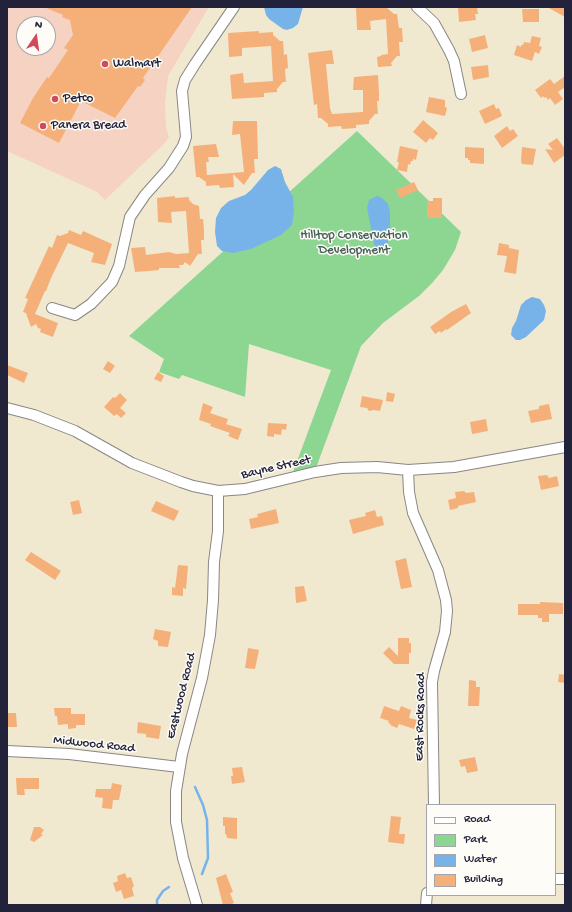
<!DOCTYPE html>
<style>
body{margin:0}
#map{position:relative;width:572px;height:912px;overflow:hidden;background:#f0e9d0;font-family:"Gochi Hand",sans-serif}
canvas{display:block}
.frame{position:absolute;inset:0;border:8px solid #22223b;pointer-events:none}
.legend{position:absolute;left:426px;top:804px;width:130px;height:92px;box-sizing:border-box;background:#fdfcf7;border:1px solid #a5a5ac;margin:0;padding:5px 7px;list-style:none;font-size:12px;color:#22223b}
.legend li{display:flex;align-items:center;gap:8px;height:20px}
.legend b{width:20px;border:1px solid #a5a5ac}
.north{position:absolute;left:16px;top:16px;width:40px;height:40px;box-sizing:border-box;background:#fdfcf7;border:1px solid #a5a5ac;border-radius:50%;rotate:13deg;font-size:11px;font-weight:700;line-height:16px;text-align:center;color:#22223b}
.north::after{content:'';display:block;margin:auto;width:14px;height:18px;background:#d1495b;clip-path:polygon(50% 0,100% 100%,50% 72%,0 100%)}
</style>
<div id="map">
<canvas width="572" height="912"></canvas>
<div class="frame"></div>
<ul class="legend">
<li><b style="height:5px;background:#fff"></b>Road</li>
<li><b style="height:11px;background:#8cd692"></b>Park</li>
<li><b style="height:11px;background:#77b3e9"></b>Water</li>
<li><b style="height:11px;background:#f5b07a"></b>Building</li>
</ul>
<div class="north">N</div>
</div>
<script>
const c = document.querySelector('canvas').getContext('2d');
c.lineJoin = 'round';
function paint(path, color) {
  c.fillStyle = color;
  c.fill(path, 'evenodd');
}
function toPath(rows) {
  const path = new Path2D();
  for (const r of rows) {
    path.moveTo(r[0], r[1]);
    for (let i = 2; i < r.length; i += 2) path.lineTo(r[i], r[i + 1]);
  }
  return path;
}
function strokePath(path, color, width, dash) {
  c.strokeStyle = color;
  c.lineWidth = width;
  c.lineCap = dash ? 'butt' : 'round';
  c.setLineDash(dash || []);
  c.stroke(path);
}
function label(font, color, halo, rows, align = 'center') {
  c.font = font + ' "Gochi Hand",sans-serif';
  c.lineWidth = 3;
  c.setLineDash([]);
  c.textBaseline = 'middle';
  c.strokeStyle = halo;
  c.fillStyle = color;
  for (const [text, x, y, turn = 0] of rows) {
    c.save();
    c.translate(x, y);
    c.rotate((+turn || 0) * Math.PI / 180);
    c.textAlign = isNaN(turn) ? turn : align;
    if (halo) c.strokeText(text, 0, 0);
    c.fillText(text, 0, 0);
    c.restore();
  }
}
paint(toPath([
 [7,7,209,7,168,76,165,103,166,127,169,137,165,143,105,200,97,192,7,151],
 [24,24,48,24,48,48,24,48]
]), '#f6d2c3');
paint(toPath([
 [357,131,461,232,455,250,443,270,433,282,419,296,383,323,361,346,316,468,293,472,331,370,249,344,245,397,182,375,179,379,159,372,164,359,129,336]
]), '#8cd692');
paint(toPath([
 [264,7,303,7,298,24,293,28,287,30,283,29,269,19,266,15],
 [275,166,281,169,285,182,293,197,294,211,292,225,281,235,251,249,233,253,222,251,217,246,215,232,216,218,221,208,229,201,245,195,251,190,268,170],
 [377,196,382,198,388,204,390,211,390,233,387,247,380,254,377,254,374,243,367,208,369,200],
 [532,297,540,299,544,305,546,311,544,320,526,337,520,340,516,340,511,335,512,328,516,321,521,305,526,300]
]), '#77b3e9');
strokePath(toPath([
 [195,787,203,805,207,820,208,858,202,874],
 [157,905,157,900,163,891,169,887]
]), '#77b3e9', 2.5);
paint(toPath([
 [44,7,192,7,143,78,145,80,140,87,138,86,115,118,81,101,59,143,20,123,33,98,47,77,49,78,68,50,64,48,73,35,70,20,62,17,63,15],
 [356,7,386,7,394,14,397,14,399,28,402,28,403,42,399,42,400,56,397,56,391,63,392,66,378,67,377,57,381,56,381,55,388,54,386,19,370,21,371,30,357,30],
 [458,7,477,7,478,14,475,14,476,20,459,22],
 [547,7,565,7,565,17],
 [522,9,539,9,539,22,523,22],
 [259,31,259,33,273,32,273,35,280,41,283,41,284,55,287,54,288,68,285,69,286,82,283,82,277,89,277,92,264,93,264,97,232,99,230,75,243,73,244,83,273,81,271,46,242,48,242,56,229,57,228,33],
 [485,35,488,48,472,52,469,39],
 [532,36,541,38,539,46,542,47,539,54,535,52,532,61,514,55,517,45,521,47,521,45,523,45,524,42,530,43],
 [332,50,334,64,326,64,330,108,332,114,363,112,363,90,353,90,354,77,378,75,379,93,379,101,377,101,378,114,375,114,369,121,369,124,356,125,356,128,342,129,341,126,328,127,328,124,321,118,318,118,317,104,314,105,308,53],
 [488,65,489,77,473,80,471,67],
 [565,76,565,87,558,92,563,99,555,105,550,98,548,100,546,97,544,98,543,96,541,98,535,90,550,79,554,84],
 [429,97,445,100,445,107,447,108,445,116,426,112],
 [494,104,496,109,499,108,502,116,485,124,479,111],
 [423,120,438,133,433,140,430,138,426,143,413,132],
 [233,121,257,121,258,159,254,159,255,173,252,173,244,185,233,174,234,187,220,188,219,185,206,186,206,182,199,177,196,177,193,146,216,144,219,157,208,157,209,162,206,162,207,175,244,172,240,134,232,135],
 [507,126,510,131,513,129,518,136,502,148,494,136],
 [557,138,565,149,565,155,554,163,545,149,553,150,548,144],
 [400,146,418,150,416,160,413,159,413,161,411,161,410,165,408,164,407,172,397,170,399,162,397,162],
 [465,147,484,148,484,164,470,163,470,160,468,160,468,158,465,158],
 [522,147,536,149,533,165,522,164,521,161],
 [414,182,418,190,400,198,396,190],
 [175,196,175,198,189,197,189,200,193,204,199,206,200,219,203,219,204,229,204,240,201,240,202,254,198,254,190,266,185,262,183,265,179,265,180,268,159,268,159,270,149,271,135,272,131,248,145,247,146,255,169,252,176,254,189,253,186,211,171,212,172,223,158,222,157,198],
 [433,198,442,198,442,218,427,218,427,201,433,201],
 [69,230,81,235,83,231,112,244,105,265,91,262,94,253,68,243,51,278,46,291,45,291,35,314,58,323,53,337,40,332,41,329,38,328,36,324,31,327,26,313,23,312,28,299,25,298,49,246,52,248,57,235,60,236,68,233],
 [499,243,509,245,509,248,519,250,516,274,504,272,507,256,497,255],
 [466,304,471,313,447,330,446,329,441,333,440,331,435,334,430,327,451,312],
 [108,361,115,366,110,373,103,369],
 [7,365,28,373,24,383,7,375],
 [158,372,164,376,161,382,154,379],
 [387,392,395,394,393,402,386,401],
 [120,393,127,400,120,408,126,413,121,418,117,414,114,416,104,407,113,397,115,398],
 [362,396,383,400,380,411,374,410,369,411,367,408,360,407],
 [203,403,213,407,210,413,228,419,226,424,242,429,238,440,228,436,230,433,210,426,211,424,199,420],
 [549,404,552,419,531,423,528,411,539,409,539,406],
 [486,419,488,431,472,434,470,422],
 [268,423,287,424,286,430,282,429,281,435,274,434,274,437,267,436],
 [547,475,549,478,557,476,559,486,541,490,538,476],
 [464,491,466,493,474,492,476,502,458,506,458,508,450,510,448,500,456,498,455,492],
 [79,500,82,513,73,515,70,502],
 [156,501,179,511,174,521,151,511],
 [276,509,279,523,251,529,249,519,258,517,257,514],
 [375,510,377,517,382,516,384,525,353,534,349,520,366,516,365,513],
 [31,552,61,571,55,580,25,560],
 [406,558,412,587,401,589,395,561],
 [178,565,188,566,186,589,183,588,183,596,172,595,172,587,175,588],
 [304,586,307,601,296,603,295,587],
 [540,602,563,603,563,614,549,614,549,622,542,622,542,618,538,618,538,615,518,615,518,604,540,604],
 [155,629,171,632,168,647,158,646,158,641,153,639],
 [398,638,409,638,409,643,411,643,411,653,409,653,409,664,394,664,383,653,389,647,398,656],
 [248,648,259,650,255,669,245,668],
 [559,674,565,675,565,683,558,682],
 [469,680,476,681,476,687,480,687,479,706,468,706],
 [384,706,399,711,401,706,411,710,409,718,417,720,414,729,399,724,397,728,390,725,391,724,388,723,389,721,380,718],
 [54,708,71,708,71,714,85,714,85,725,76,725,76,728,68,729,68,724,58,725,57,716,55,716],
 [7,713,16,713,17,727,7,727],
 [138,722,161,726,159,739,146,737,146,734,137,733],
 [475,757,478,771,467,773,465,766,461,767,459,760],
 [242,767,245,782,232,784,231,776,233,776,232,768],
 [16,778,39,778,39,789,24,789,25,795,17,795],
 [112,783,122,785,119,800,113,800,112,809,102,808,103,798,95,797,96,789,111,789],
 [391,816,401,817,399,834,405,834,404,844,388,842],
 [223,817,237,818,237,839,227,838,226,834,225,834,225,826,223,826],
 [34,827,40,827,44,830,41,834,43,835,34,842,30,840],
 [125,873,127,878,131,877,134,886,132,888,134,896,124,899,121,890,116,892,113,883,118,881,117,876],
 [226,874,233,892,230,893,234,903,229,905,223,905,216,878]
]), '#f5b07a');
const minor = toPath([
 [417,7,434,23,449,50,454,61,461,94],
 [52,308,75,315,91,304,112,282,119,266,130,217,145,195,169,168,183,146,186,137,182,91,185,80,195,64,234,7],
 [7,408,34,415,75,431,132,463,181,482,193,486,218,491,245,489,315,472,341,468,377,467,408,470,454,467,565,447],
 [408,470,409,492,413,513,438,570,446,600,447,611,445,632,434,671,432,682,434,805],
 [7,751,69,754,179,767],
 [555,879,565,879],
 [197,905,183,858,176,822,176,791,182,754,202,678,210,635,213,600,214,562,218,531,218,491],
 [426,905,427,893]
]);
strokePath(minor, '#898686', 12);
strokePath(minor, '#fff', 10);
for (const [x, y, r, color] of [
 [105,64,4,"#d1495b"],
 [55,99,4,"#d1495b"],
 [43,126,4,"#d1495b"]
]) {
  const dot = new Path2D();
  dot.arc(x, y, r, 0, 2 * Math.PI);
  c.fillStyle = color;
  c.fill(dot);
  strokePath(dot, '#fdfcf7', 1.5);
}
label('13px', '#22223b', '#fdfcf7', [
 ["Walmart",113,64],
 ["Petco",63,99],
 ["Panera Bread",51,126]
], 'left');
label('13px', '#476159', '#fdfcf7', [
 ["Hilltop Conservation",354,236],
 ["Development",354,251]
]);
label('13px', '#22223b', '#fdfcf7', [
 ["Bayne Street",276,468,-13],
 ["Eastwood Road",182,696,-76],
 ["East Rocks Road",421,717,-89],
 ["Midwood Road",94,745,6]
]);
</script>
